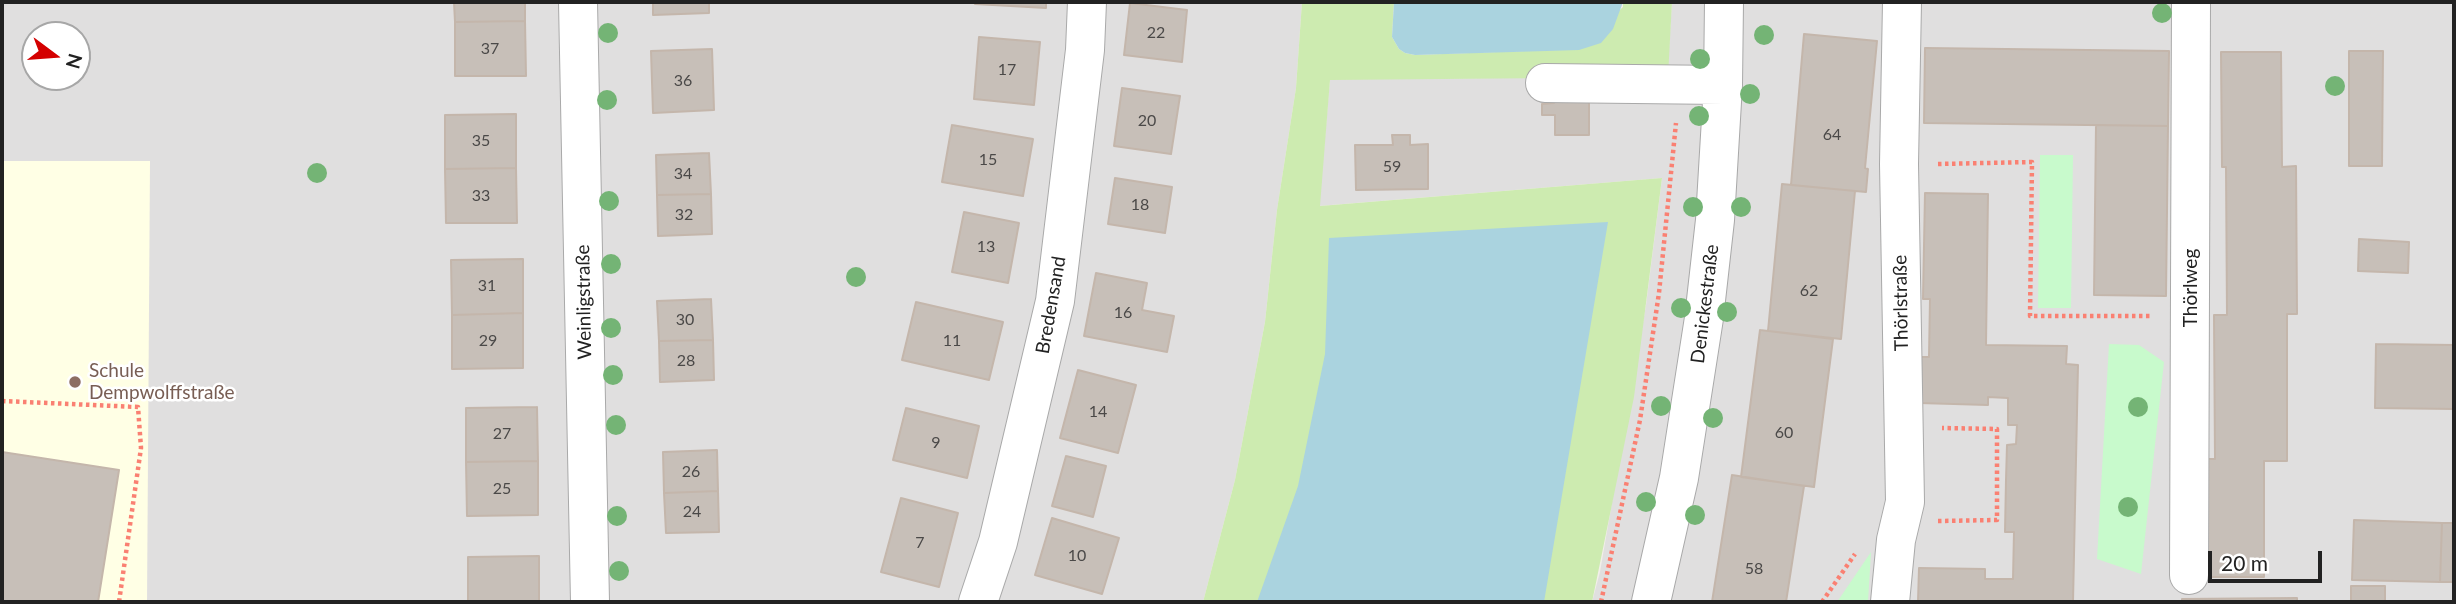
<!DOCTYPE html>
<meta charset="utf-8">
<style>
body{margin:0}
#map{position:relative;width:2456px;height:604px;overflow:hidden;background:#f2efe9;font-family:Lato,sans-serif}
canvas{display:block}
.frame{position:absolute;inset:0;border:4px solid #222;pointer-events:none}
.north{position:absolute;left:21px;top:21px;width:70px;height:70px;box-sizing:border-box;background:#fff;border:2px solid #a7a7a7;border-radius:50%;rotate:106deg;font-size:19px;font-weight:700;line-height:28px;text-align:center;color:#222}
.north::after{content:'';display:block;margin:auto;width:24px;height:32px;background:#d40000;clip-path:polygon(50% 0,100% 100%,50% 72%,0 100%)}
.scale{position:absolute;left:2208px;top:551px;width:114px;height:32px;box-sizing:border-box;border:4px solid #222;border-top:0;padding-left:9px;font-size:21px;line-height:24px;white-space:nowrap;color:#222;-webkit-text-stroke:5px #fff;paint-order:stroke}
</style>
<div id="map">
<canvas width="2456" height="604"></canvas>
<div class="frame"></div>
<div class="north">N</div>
<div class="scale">20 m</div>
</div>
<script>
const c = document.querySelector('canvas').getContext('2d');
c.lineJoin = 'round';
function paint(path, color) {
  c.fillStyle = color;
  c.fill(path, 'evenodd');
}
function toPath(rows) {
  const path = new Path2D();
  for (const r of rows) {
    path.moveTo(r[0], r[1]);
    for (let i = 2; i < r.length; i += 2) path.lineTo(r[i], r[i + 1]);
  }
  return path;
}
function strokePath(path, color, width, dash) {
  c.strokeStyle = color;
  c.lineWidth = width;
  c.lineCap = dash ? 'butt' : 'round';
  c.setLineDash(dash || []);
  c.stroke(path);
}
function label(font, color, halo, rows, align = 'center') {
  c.font = font + ' Lato,sans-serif';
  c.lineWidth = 5;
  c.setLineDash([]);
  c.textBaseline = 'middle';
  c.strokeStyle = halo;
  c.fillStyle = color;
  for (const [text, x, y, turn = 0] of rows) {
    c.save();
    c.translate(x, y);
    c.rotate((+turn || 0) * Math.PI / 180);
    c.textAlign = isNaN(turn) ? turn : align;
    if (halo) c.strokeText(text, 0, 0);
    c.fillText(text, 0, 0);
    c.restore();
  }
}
paint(toPath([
 [2,2,1302,2,1296,88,1277,210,1265,322,1235,480,1203,602,2,602],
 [35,35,77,35,77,77,35,77],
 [1672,2,2454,2,2454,602,1592,602,1600,572,1646,305,1662,178,1319,206,1330,79,1667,77]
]), '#e0dfdf');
paint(toPath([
 [2,161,150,161,147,602,2,602]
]), '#ffffe5');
paint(toPath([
 [1302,2,1394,2,1392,37,1399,49,1405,53,1415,55,1579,49,1623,7,1623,2,1672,2,1668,77,1330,80,1320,206,1662,178,1634,397,1592,602,1203,602,1235,480,1265,322,1277,210,1296,88]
]), '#cdebb0');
paint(toPath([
 [2040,155,2073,155,2071,308,2038,308],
 [2109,344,2139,345,2164,362,2141,574,2097,559],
 [1871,552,1868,602,1837,602]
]), '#c8facc');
paint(toPath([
 [1394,2,1623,2,1613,29,1601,43,1579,50,1415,55,1405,53,1399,49,1392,37],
 [1608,222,1544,602,1257,602,1298,486,1325,354,1329,238]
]), '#aad3df');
const building = toPath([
 [454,2,525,2,525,21,455,22,454,2],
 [653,2,709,2,709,13,653,15,653,2],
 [975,2,1046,2,1046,8,975,4,975,2],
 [1130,3,1187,10,1182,62,1124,55,1130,3],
 [525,21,526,76,455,76,455,22,525,21],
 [1804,34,1877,41,1865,168,1868,169,1866,192,1791,185,1804,34],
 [979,37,1040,42,1034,105,974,99,979,37],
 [1925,48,2169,51,2168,126,1924,123,1925,48],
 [712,49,714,110,653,113,651,51,712,49],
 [2349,51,2383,51,2382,166,2349,166,2349,51],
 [2221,52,2281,52,2282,167,2296,166,2297,314,2287,314,2287,461,2264,461,2264,577,2206,577,2206,459,2215,459,2214,315,2227,315,2226,167,2222,167,2221,52],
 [1122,88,1180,96,1171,154,1114,146,1122,88],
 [1554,92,1589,92,1589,135,1555,135,1555,115,1542,115,1542,104,1554,103,1554,92],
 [516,114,516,168,445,169,445,115,516,114],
 [952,125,1033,139,1023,196,942,182,952,125],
 [2096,125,2168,126,2166,296,2094,295,2096,125],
 [1392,135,1410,135,1410,145,1428,144,1428,189,1356,190,1355,145,1393,145,1392,135],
 [709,153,711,194,657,195,656,155,709,153],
 [516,168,517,223,446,223,445,169,516,168],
 [1115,178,1172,187,1165,233,1108,224,1115,178],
 [1782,184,1855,191,1841,339,1768,331,1782,184],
 [1925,193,1988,194,1986,345,2067,346,2066,364,2078,365,2073,602,1918,602,1919,568,1985,569,1985,579,2013,579,2014,532,2005,532,2006,480,2007,445,2016,444,2017,425,2008,425,2008,398,1988,397,1988,405,1919,403,1920,357,1929,357,1930,299,1923,299,1925,193],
 [711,194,712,234,658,236,657,195,711,194],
 [964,212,1019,223,1008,283,952,272,964,212],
 [2359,239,2409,242,2408,273,2358,271,2359,239],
 [523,259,523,313,452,315,451,260,523,259],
 [1096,273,1147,283,1142,310,1174,316,1167,352,1084,336,1096,273],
 [711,299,713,340,659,341,657,301,711,299],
 [916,302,1003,322,989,380,902,360,916,302],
 [523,313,523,368,452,369,452,315,523,313],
 [1760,330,1833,339,1814,487,1741,477,1760,330],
 [713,340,714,380,660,382,659,341,713,340],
 [2376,344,2454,345,2454,409,2375,408,2376,344],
 [1078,370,1136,385,1118,453,1060,438,1078,370],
 [537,407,538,461,466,462,466,408,537,407],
 [906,408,979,426,967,478,893,460,906,408],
 [717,450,718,491,664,493,663,452,717,450],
 [2,452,119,470,98,602,2,602,2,452],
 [1066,456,1106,466,1093,517,1052,506,1066,456],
 [538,461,538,515,467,516,466,462,538,461],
 [1732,475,1804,486,1786,602,1712,602,1732,475],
 [718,491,719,532,666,533,664,493,718,491],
 [901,498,958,513,939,587,881,572,901,498],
 [1052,518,1119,538,1102,594,1035,575,1052,518],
 [2354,520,2442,523,2440,582,2352,580,2354,520],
 [2442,523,2454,523,2454,582,2440,582,2442,523],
 [539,556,539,602,468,602,468,557,539,556],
 [2351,586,2385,586,2385,602,2351,602,2351,586],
 [2297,598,2297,602,2182,602,2182,599,2297,598]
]);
paint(building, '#c7bfb8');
strokePath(building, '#c4b6ab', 2);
const minor = toPath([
 [578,2,590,602],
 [1545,83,1723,85],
 [2189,575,2191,2],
 [978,602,998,542,1055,301,1085,50,1087,2],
 [1651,602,1679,478,1704,318,1715,220,1723,85,1724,2],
 [1890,602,1896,540,1905,502,1899,164,1902,2]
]);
strokePath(minor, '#a9a9a9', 40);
strokePath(toPath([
 [1938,164,2032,162,2030,316,2152,316],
 [2,401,138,407,141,448,119,602],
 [1938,521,1997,520,1997,429,1942,428],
 [1601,602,1640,420,1659,293,1676,123],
 [1822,602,1855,554]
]), '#fa8072', 4.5, [3.5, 3.5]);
strokePath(minor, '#fff', 38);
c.fillStyle = '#74b475';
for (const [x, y] of [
 [2162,13],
 [608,33],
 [1764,35],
 [1700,59],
 [2335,86],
 [1750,94],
 [607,100],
 [1699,116],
 [317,173],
 [609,201],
 [1693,207],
 [1741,207],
 [611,264],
 [856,277],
 [1681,308],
 [1727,312],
 [611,328],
 [613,375],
 [1661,406],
 [2138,407],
 [1713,418],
 [616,425],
 [1646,502],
 [2128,507],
 [1695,515],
 [617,516],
 [619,571]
]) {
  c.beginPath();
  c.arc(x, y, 10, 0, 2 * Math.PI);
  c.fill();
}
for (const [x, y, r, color] of [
 [75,382,7,"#8d6e63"]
]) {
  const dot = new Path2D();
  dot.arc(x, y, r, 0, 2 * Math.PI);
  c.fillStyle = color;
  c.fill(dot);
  strokePath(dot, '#fff', 2.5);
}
label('16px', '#4b4948', null, [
 ["22",1156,33],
 ["37",490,49],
 ["17",1007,70],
 ["36",683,81],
 ["20",1147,121],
 ["64",1832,135],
 ["35",481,141],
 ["15",988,160],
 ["59",1392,167],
 ["34",683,174],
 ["33",481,196],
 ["18",1140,205],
 ["32",684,215],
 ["13",986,247],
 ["31",487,286],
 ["62",1809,291],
 ["16",1123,313],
 ["30",685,320],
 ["29",488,341],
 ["11",952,341],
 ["28",686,361],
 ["14",1098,412],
 ["60",1784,433],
 ["27",502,434],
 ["9",936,443],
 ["26",691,472],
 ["25",502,489],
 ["24",692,512],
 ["7",920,543],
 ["10",1077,556],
 ["58",1754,569]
]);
label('19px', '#222', '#fff', [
 ["Thörlweg",2191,288,-90],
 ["Weinligstraße",584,302,-91],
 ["Thörlstraße",1901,303,-91],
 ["Denickestraße",1705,304,-83],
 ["Bredensand",1051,305,-80]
]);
label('19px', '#785e54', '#fff', [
 ["Schule",89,371],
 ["Dempwolffstraße",89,393]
], 'left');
</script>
